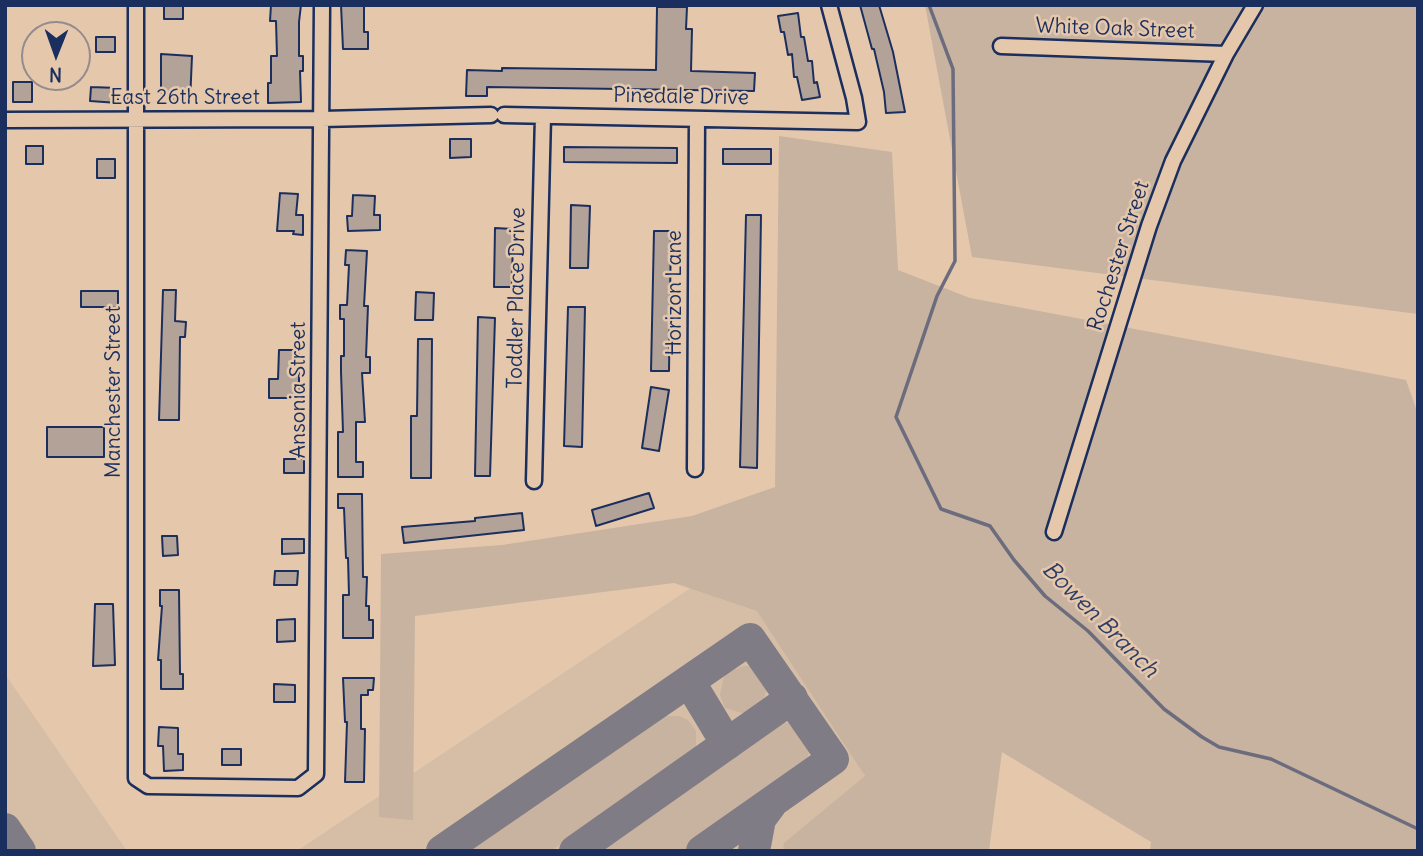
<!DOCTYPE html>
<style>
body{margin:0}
#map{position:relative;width:1423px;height:856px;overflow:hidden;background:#e5c8ac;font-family:Delius,sans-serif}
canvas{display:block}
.frame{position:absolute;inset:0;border:7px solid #1b2f5e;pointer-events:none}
.north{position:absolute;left:21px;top:21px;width:70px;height:70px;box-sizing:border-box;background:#e5c8ac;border:2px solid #948b8d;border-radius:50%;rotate:181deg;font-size:19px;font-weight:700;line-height:28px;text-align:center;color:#1b2f5e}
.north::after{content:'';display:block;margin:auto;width:24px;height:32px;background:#1b2f5e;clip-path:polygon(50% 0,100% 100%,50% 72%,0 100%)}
</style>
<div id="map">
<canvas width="1423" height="856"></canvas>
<div class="frame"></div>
<div class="north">N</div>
</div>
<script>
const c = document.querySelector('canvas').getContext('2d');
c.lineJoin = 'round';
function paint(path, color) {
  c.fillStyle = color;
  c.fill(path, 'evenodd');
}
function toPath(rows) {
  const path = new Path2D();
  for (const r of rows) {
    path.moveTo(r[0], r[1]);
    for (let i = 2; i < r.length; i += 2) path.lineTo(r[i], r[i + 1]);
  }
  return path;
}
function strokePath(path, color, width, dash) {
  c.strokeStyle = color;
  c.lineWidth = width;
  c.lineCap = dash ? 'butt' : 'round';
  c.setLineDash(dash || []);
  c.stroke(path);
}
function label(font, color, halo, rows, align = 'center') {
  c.font = font + ' Delius,sans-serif';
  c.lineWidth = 5;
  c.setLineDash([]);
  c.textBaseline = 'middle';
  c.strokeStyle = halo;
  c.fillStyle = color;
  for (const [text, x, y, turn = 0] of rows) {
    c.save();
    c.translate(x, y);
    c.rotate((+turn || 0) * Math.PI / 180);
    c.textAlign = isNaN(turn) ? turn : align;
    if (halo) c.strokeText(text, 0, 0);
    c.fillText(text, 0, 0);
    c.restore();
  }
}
paint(toPath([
 [749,549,875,797,859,851,297,851],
 [5,674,127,851,5,851]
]), '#d6bda6');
paint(toPath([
 [925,5,1418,5,1418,314,972,257],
 [779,136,892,152,898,270,970,298,1406,380,1418,414,1418,851,1150,851,1151,842,1002,752,989,851,783,851,784,843,865,776,757,611,674,583,415,616,413,820,379,817,381,554,502,545,692,516,775,487],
 [744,666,752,666,759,670,767,686,763,703,746,714,725,708,720,695,724,677,731,671],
 [663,716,679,716,688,720,696,731,696,749,551,851,467,851],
 [774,723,792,723,799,727,805,732,810,744,808,756,798,773,781,787,687,851,586,851]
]), '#c8b2a0');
strokePath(toPath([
 [929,5,953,69,955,261,937,296,896,417,941,509,990,526,1014,560,1045,596,1088,631,1164,709,1202,737,1219,747,1271,759,1418,829]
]), '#6b6c7d', 3.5);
strokePath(toPath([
 [689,681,727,744],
 [5,829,20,851],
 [442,851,750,639,833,759,702,851],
 [575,851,792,698],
 [754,851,760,819,771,804]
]), '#807c85', 32);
const building = toPath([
 [164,5,183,5,183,19,164,19,164,5],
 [271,5,301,5,299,22,299,56,303,56,303,71,300,71,301,102,268,103,268,83,271,83,271,56,277,56,276,21,270,21,271,5],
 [341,5,364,5,364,32,368,32,368,49,343,49,341,5],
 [860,5,879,5,893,52,905,112,886,113,884,92,874,49,872,49,860,5],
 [657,7,687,7,686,29,692,29,691,71,755,73,754,91,487,87,487,96,466,96,467,70,502,71,502,68,656,70,657,7],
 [798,13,801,37,804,37,808,61,812,61,814,83,817,82,820,97,802,100,797,77,794,77,792,54,788,55,784,32,781,32,778,16,798,13],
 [96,37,115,37,115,52,96,52,96,37],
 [161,54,192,56,190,102,171,102,171,93,161,93,161,54],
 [13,82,32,82,32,102,13,102,13,82],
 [91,87,118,88,118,103,90,101,91,87],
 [450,139,471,139,471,157,450,158,450,139],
 [26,146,43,146,43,164,26,164,26,146],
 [564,147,677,148,677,163,564,162,564,147],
 [723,149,771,149,771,164,723,164,723,149],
 [97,159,115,159,115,178,97,178,97,159],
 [280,193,298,194,296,215,303,215,303,235,293,234,294,231,277,231,280,193],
 [353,195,375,196,374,215,380,215,380,230,348,231,347,216,352,216,353,195],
 [571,205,590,206,588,268,570,268,571,205],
 [746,215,761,215,757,468,740,467,746,215],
 [495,228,513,229,512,287,494,287,495,228],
 [654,231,671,231,669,371,651,371,654,231],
 [346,250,367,251,364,306,368,306,366,357,370,357,370,373,362,373,365,422,356,422,356,462,363,462,363,477,338,477,338,432,343,432,341,372,341,356,344,356,344,319,340,319,340,305,347,305,349,265,345,265,346,250],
 [163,290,176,290,175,321,186,322,185,337,180,337,179,420,159,420,163,290],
 [81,291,118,291,118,307,81,307,81,291],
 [416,292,434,293,433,320,415,320,416,292],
 [568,307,585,307,582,447,564,446,568,307],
 [478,317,495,318,490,476,475,476,478,317],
 [418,339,432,339,431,478,411,478,411,416,417,416,418,339],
 [279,350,299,350,299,398,269,398,269,379,278,379,279,350],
 [651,387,669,390,659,451,642,448,651,387],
 [47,427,104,427,104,457,47,457,47,427],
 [284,459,304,459,304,473,284,473,284,459],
 [649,493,654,508,596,526,592,510,649,493],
 [338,494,362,494,363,577,367,577,366,606,369,606,369,620,373,620,373,638,343,638,343,595,349,595,348,558,346,558,344,508,338,508,338,494],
 [522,513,524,530,404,543,402,527,475,521,475,518,522,513],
 [162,536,177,536,178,555,163,556,162,536],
 [282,539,304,539,304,553,282,554,282,539],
 [275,571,298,571,297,585,274,585,275,571],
 [160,590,179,590,180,674,183,674,183,689,161,689,161,660,158,660,162,606,160,606,160,590],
 [95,604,113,604,115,665,93,666,95,604],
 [295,619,295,641,277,642,277,620,295,619],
 [343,678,374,678,373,690,368,690,368,695,361,695,361,729,365,729,364,782,345,782,347,722,345,722,343,678],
 [274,684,295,685,295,702,274,702,274,684],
 [159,727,178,728,178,754,183,754,183,770,164,771,163,746,158,746,159,727],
 [222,749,241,749,241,765,222,765,222,749]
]);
paint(building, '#b3a298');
strokePath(building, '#1b2f5e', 2);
const minor = toPath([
 [136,5,136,778,148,786,298,788,316,774,322,5],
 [1001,46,1226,54],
 [504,115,858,122,854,98,829,5],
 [5,120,322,119,491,115],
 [695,469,697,119],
 [534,481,543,116],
 [1054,532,1149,226,1173,161,1226,54,1255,5]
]);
strokePath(minor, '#1b2f5e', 19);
strokePath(minor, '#e5c8ac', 14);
label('21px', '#1b2f5e', '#e5c8ac', [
 ["White Oak Street",1115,29,2],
 ["Pinedale Drive",681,97,1],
 ["East 26th Street",185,98],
 ["Rochester Street",1119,256,-72],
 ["Horizon Lane",675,293,-90],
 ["Toddler Place Drive",517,298,-89],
 ["Ansonia Street",299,390,-90],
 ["Manchester Street",114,392,-90]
]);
label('italic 23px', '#2f3e66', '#e5c8ac', [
 ["Bowen Branch",1100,620,45]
]);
</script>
